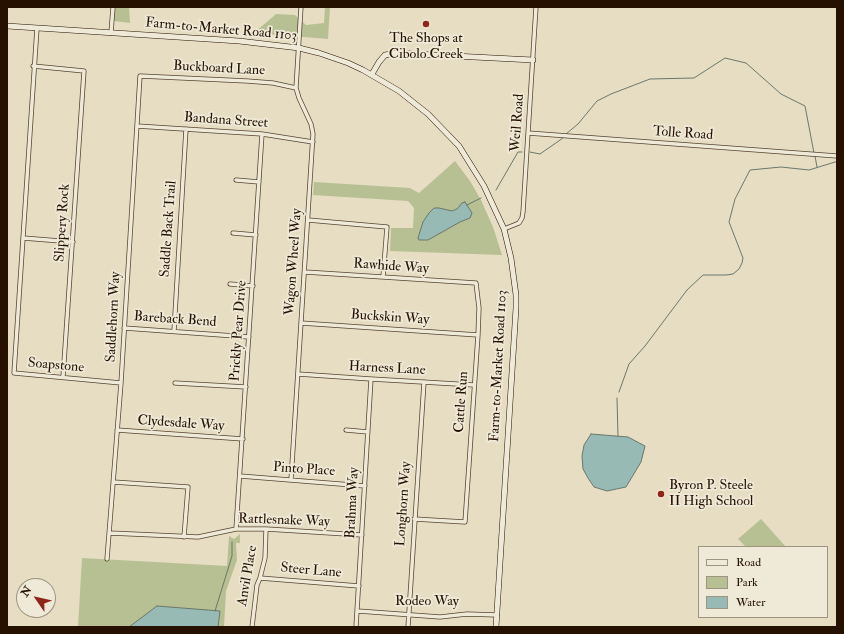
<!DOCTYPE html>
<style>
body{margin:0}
#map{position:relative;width:844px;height:634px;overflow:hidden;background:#e7ddc2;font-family:"IM FELL Double Pica",serif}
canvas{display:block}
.frame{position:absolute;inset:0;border:8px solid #261101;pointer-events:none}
.legend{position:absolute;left:698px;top:546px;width:130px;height:72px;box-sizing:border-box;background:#efe9d7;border:1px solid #9f9381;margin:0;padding:5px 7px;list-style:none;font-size:12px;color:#261101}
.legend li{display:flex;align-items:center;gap:8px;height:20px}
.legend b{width:20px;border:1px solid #9f9381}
.north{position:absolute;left:16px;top:578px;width:40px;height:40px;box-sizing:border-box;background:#efe9d7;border:1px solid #9f9381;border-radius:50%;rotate:304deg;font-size:11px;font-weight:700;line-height:16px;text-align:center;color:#261101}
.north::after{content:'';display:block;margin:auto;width:14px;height:18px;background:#8f2418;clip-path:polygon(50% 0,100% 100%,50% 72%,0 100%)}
</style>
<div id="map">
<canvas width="844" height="634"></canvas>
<div class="frame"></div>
<ul class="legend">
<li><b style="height:5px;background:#efe9d7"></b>Road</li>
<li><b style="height:11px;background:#b7c092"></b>Park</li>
<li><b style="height:11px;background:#97bbb4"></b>Water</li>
</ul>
<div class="north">N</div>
</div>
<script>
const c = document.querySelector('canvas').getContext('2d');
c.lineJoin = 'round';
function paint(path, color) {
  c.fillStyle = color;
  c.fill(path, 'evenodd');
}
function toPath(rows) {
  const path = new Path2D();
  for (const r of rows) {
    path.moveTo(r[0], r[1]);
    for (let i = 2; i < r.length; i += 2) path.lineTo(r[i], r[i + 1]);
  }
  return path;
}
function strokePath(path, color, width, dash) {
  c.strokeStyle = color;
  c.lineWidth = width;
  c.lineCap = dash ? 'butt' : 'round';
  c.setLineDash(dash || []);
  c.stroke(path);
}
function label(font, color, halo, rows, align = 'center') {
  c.font = font + ' "IM FELL Double Pica",serif';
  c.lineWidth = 3.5;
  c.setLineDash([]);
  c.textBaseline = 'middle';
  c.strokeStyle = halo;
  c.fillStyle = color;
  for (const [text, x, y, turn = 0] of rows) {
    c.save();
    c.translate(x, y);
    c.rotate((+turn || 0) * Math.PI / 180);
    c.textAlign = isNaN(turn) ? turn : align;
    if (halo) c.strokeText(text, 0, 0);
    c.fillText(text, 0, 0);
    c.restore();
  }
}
paint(toPath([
 [115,7,129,7,130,23,114,21],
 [325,7,330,7,328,39,254,33,276,14,295,15,306,25,324,23],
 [455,161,470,181,481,200,493,227,502,255,390,251,391,228,413,228,414,208,408,201,313,195,314,182,410,188,419,193],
 [761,519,786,547,746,547,738,539],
 [240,534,240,543,236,543,237,560,226,591,224,627,78,627,82,558,227,566,229,536,234,539]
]), '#b7c092');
const water = toPath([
 [465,202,472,213,470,218,460,222,428,240,419,240,418,238,423,222,429,213,434,208,439,208,452,211,457,209,462,203,465,202],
 [591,434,628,437,645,446,641,462,626,487,607,491,594,487,588,478,583,469,582,456,584,445,591,434],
 [157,606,220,611,218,627,129,627,157,606]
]);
paint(water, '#97bbb4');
strokePath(water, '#6a776c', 1);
strokePath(toPath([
 [566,134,578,124,597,101,611,94,650,79,694,78,725,58,746,63,781,94,805,106,814,153],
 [530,152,540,154,563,138],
 [815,156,817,167],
 [496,190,518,152,522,152],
 [467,205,481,198],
 [619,392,629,364,645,346,687,290,703,275,726,275,733,274,739,269,742,263,743,258,729,222,735,199,750,170,781,167,809,170,835,162,837,162],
 [617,398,618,436],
 [215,611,232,556,232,542]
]), '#6a776c', 1);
const street = toPath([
 [37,28,14,373,121,383],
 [111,33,113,7],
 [33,66,84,71,63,377],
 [137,126,262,134,313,142],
 [528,133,837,156],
 [236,180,259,182],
 [308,220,387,227,383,277],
 [504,229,519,223,522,218,523,212,536,7],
 [233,233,256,235],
 [23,238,73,242],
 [305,272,476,283,479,308,478,335,465,522,414,519],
 [230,284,253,286],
 [301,323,478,335],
 [124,328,249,337],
 [174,331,186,129],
 [298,374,371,379,474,385],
 [175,383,246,387],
 [117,430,243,439],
 [346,430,368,432],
 [240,476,365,486],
 [291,480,313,134,311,124,299,98,296,88,301,7],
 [113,482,188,487,184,537],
 [236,529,262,134],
 [110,533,198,537,236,529,266,529,362,535],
 [107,559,121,383,140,76,247,81,273,83,296,88],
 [260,578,359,586],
 [358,611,440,617,467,614,497,615],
 [252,627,257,585,260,578,265,558,266,529],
 [356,627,371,379],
 [408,627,424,382]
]);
const secondary = toPath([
 [7,26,239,41,299,48,319,53,348,63,363,70,399,91,428,114,459,146,484,186,504,229,511,258,516,295,516,308,496,627],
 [372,74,379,62,385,55,395,53,533,60]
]);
strokePath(street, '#564431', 5);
strokePath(secondary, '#261101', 6);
strokePath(street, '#efe9d7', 3.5);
strokePath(secondary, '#efe9d7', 5);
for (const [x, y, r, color] of [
 [426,24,4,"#8f2418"],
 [661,494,4,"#8f2418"]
]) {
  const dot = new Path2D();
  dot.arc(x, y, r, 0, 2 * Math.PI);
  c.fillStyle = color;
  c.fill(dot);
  strokePath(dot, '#efe9d7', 1.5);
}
label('14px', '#261101', '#efe9d7', [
 ["Farm-to-Market Road 1103",221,30,5],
 ["Buckboard Lane",219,69,3],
 ["Bandana Street",226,121,4],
 ["Weil Road",518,123,-86],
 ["Tolle Road",683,134,4],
 ["Slippery Rock",63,223,-86],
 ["Saddle Back Trail",169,229,-86],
 ["Wagon Wheel Way",294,262,-86],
 ["Rawhide Way",391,267,4],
 ["Saddlehorn Way",114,317,-87],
 ["Buckskin Way",390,318,4],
 ["Bareback Bend",175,320,4],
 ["Prickly Pear Drive",239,331,-86],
 ["Soapstone",56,366,5],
 ["Farm-to-Market Road 1103",499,366,-87],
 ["Harness Lane",387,369,3],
 ["Cattle Run",462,402,-86],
 ["Clydesdale Way",181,424,4],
 ["Pinto Place",304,470,4],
 ["Brahma Way",353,503,-87],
 ["Longhorn Way",404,504,-86],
 ["Rattlesnake Way",284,521,2],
 ["Steer Lane",311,571,5],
 ["Anvil Place",248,576,-80],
 ["Rodeo Way",427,602]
]);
label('14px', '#261101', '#efe9d7', [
 ["The Shops at",426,39],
 ["Cibolo Creek",426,55],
 ["Byron P. Steele",669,486,"left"],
 ["II High School",669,502,"left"]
]);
</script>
